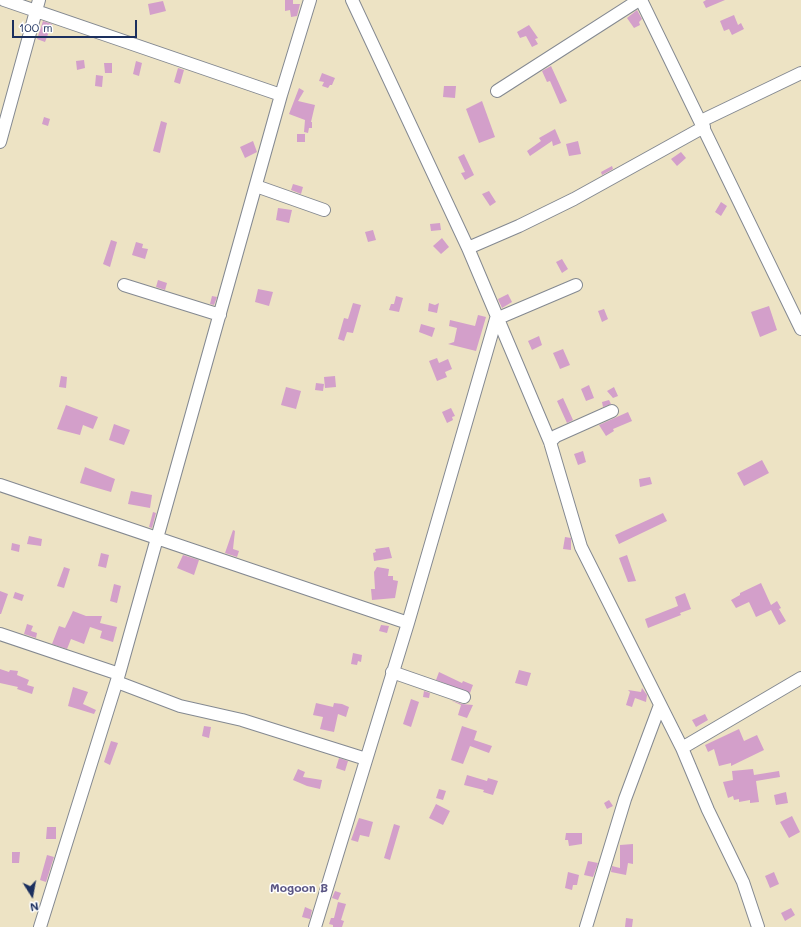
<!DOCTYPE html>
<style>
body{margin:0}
#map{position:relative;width:801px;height:927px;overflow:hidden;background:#ede3c4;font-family:Mali,sans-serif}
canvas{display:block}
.north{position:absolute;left:12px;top:875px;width:40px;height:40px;-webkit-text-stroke:3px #fff;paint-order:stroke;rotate:169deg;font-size:11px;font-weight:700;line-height:16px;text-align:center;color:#1b2f5e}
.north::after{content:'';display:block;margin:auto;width:14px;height:18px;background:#1b2f5e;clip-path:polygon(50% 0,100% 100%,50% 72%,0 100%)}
.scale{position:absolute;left:12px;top:20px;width:125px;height:18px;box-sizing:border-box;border:2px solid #1b2f5e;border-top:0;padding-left:5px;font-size:12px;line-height:14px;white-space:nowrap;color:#1b2f5e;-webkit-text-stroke:3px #fff;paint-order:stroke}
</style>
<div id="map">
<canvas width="801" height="927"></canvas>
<div class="north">N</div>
<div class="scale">100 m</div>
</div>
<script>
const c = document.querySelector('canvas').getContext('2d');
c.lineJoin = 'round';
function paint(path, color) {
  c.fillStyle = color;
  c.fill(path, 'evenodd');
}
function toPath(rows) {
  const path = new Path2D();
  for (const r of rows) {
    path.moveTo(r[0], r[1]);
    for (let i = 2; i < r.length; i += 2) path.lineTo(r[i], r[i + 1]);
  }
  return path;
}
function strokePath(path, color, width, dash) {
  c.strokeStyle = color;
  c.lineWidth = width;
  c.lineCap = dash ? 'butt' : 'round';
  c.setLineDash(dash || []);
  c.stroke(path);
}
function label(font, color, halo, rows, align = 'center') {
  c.font = font + ' Mali,sans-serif';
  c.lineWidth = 3;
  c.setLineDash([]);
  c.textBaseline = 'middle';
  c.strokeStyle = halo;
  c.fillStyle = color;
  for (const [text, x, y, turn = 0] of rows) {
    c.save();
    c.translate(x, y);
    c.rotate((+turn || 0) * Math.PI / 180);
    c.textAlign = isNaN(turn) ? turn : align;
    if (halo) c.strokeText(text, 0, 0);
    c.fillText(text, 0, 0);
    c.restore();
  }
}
paint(toPath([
 [285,0,293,0,293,4,300,4,297,16,291,17,290,10,285,11],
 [706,0,725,0,706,8,703,2],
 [163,1,166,11,150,15,148,4],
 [637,10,642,19,639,22,640,25,634,28,627,18],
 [734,15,738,25,741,23,744,29,732,35,729,29,724,31,720,21],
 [43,21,52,24,45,42,37,39],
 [529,25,538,38,535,39,538,44,532,47,526,36,520,38,517,32],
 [84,60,85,68,77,70,76,61],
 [136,61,142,63,139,76,133,74],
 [104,63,112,63,112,73,105,73],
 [551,66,567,101,560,104,550,81,547,82,542,71],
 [178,68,184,70,180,84,174,82],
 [322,73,335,78,332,85,330,85,328,88,322,86,324,82,319,81],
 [96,75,103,76,102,87,95,86],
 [444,86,456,86,455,98,443,97],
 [299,88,304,91,298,101,315,105,311,122,312,122,312,128,309,128,308,133,304,132,305,120,289,114],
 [482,101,495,137,479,143,466,109],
 [44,117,50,119,48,126,42,124],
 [161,121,167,123,160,153,153,151],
 [555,129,561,143,553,146,552,141,530,156,527,151,541,141,539,138],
 [297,134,305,134,305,142,297,142],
 [253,141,257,152,245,158,240,147],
 [578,141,581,154,569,156,566,144],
 [681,152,686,158,677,166,671,159],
 [464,154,474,175,465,180,461,173,465,172,458,157],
 [612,166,613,169,602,175,601,172],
 [293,184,303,187,301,194,291,190],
 [489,191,496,202,490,206,482,194],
 [721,202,727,206,721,216,715,212],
 [278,208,292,210,289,223,276,220],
 [440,223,441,230,431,231,430,224],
 [373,230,376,240,368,242,365,232],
 [442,238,449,247,441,254,433,246],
 [111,240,117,242,110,267,103,264],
 [136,242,143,244,142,248,148,249,145,259,132,255],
 [562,259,568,269,562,273,556,262],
 [158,280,167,283,165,290,156,287],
 [258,289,273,292,269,306,255,302],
 [508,294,512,302,502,308,498,299],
 [212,296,217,297,214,305,210,304],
 [396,296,403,298,399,312,389,310,391,304,394,304],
 [353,303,361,305,353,333,347,332,344,341,338,339,344,318,348,319],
 [429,303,435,305,439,303,437,313,428,311],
 [769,306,777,330,760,337,751,312],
 [604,309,608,319,602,322,598,311],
 [478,315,486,317,476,351,448,344,454,342,457,328,449,326,450,320,475,326],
 [421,324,435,328,432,337,419,332],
 [539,336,542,345,532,350,528,341],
 [563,349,570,365,560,369,553,353],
 [437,358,439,363,448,359,452,369,445,372,447,377,437,381,429,361],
 [61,376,67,377,66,388,59,387],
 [335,376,336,387,325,388,324,377],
 [316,383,324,384,323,391,315,390],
 [589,385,594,398,586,401,581,389],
 [286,387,301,391,296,409,281,405],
 [614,387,618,396,613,398,607,391],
 [563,398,573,420,567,423,557,401],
 [609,400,611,404,603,407,602,402],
 [66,405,98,417,93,429,83,425,80,435,57,429],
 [451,408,455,416,452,417,453,420,447,423,442,412],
 [628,412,632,421,613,429,614,431,606,436,599,425],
 [114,424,130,430,124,445,109,440],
 [583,451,586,462,578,465,574,454],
 [762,460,769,473,744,486,737,473],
 [85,467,115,479,111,492,80,483],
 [650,477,652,484,640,487,639,479],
 [131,491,152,495,150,508,128,504],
 [153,512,156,513,152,528,149,527],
 [663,513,667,521,619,544,615,535],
 [233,530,235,531,233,549,239,551,237,557,225,553],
 [29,536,42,539,41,546,27,544],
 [565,537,571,538,571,550,563,549],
 [12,543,20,545,19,552,11,550],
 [389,547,392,558,374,561,373,553,376,552,375,549],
 [101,553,109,555,106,568,98,566],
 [183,555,199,560,194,575,177,568],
 [627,555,636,581,628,582,619,558],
 [64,567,70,569,64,588,57,586],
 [377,567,389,569,388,576,393,576,393,580,398,581,395,598,372,600,371,589,375,589,374,572],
 [761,583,771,605,777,601,781,608,779,609,786,621,779,625,771,610,756,617,749,602,736,608,731,600,740,595,740,593],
 [114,584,121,586,117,603,110,601],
 [0,591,8,594,1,614,0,614],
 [15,592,24,595,22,601,13,598],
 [685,593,691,609,680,613,681,615,648,628,645,619,678,606,675,597],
 [73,611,86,616,102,616,100,623,117,627,113,642,100,638,102,631,90,627,84,644,71,639,67,649,52,644,59,626,65,628],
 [27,624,33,626,31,631,37,633,36,638,24,634],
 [381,625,389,626,387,633,379,631],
 [353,653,362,655,361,662,358,661,357,665,351,664],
 [0,669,9,672,10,670,18,671,17,675,29,680,27,685,34,687,32,694,17,689,18,687,0,683],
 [519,670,531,673,527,686,515,683],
 [439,672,462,683,463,681,473,685,470,693,436,680],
 [73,687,88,692,83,704,96,710,94,714,68,706],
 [642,688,647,695,646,702,635,698,632,707,626,705,630,692,628,690,641,692],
 [424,691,430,693,429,698,423,697],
 [411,699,419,702,411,727,403,724],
 [450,700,462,704,473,705,467,718,458,715,461,705],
 [316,703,333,707,334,703,342,704,349,707,346,717,338,714,334,732,320,729,323,717,313,715],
 [705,714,708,720,696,727,692,720],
 [204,726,211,727,209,738,202,736],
 [462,726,477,731,474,740,492,746,489,753,470,746,463,764,451,760],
 [739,729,744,741,757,735,764,750,731,766,731,763,719,766,714,749,708,752,705,745],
 [111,741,118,743,110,765,104,762],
 [339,758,348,761,345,771,336,768],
 [298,769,305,772,303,777,322,780,320,789,307,786,293,780],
 [753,769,754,775,779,771,780,777,756,781,759,802,750,803,750,800,739,802,739,799,734,800,733,796,728,798,723,782,733,780,732,771],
 [467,775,487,781,488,778,498,781,493,795,483,792,484,790,464,785],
 [439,789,446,791,443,800,436,798],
 [786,792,788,803,776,805,774,795],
 [609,800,613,806,607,809,604,803],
 [436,804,450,811,443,825,429,818],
 [792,816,800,832,789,838,780,822],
 [359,818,373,822,369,837,360,835,358,842,351,840],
 [394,824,400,826,390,860,384,858],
 [47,827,56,827,56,839,46,839],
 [566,833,582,833,582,844,569,846,568,840,565,840],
 [633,844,633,864,628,863,626,875,611,872,612,866,620,868,620,845],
 [12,852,20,852,19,863,12,863],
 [47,855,54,857,46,882,40,880],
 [588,861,598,863,593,877,584,875],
 [568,872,579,875,577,885,573,885,572,890,565,888],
 [774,872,779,884,770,888,765,876],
 [335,891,341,893,338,900,332,898],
 [338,902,346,904,341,920,344,921,342,927,333,927,333,925,329,924,331,918,334,918],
 [305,907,312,910,310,919,302,917],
 [791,908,795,915,785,921,781,913],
 [626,918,633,919,632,927,625,927]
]), '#d39fca');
const minor = toPath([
 [4,0,281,95],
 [352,0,468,248,550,442,581,547,682,748,708,810,743,882,758,927],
 [641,0,801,329],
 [497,91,639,0],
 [701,121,801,73],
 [0,142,39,0],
 [256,186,324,210],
 [468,248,519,226,574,199,704,127],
 [124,285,220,315],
 [550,442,556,436,612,411],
 [0,485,408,623],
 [0,634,119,674],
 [392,672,464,697],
 [117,682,180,706,242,720,366,759],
 [682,748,801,678],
 [40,927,119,674,281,95,310,0],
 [315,927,408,623,496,319,576,285],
 [586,927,625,799,660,705]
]);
strokePath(minor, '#848991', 14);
strokePath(minor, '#fff', 12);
label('bold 12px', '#5b5684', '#fff', [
 ["Mogoon B",299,888]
]);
</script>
